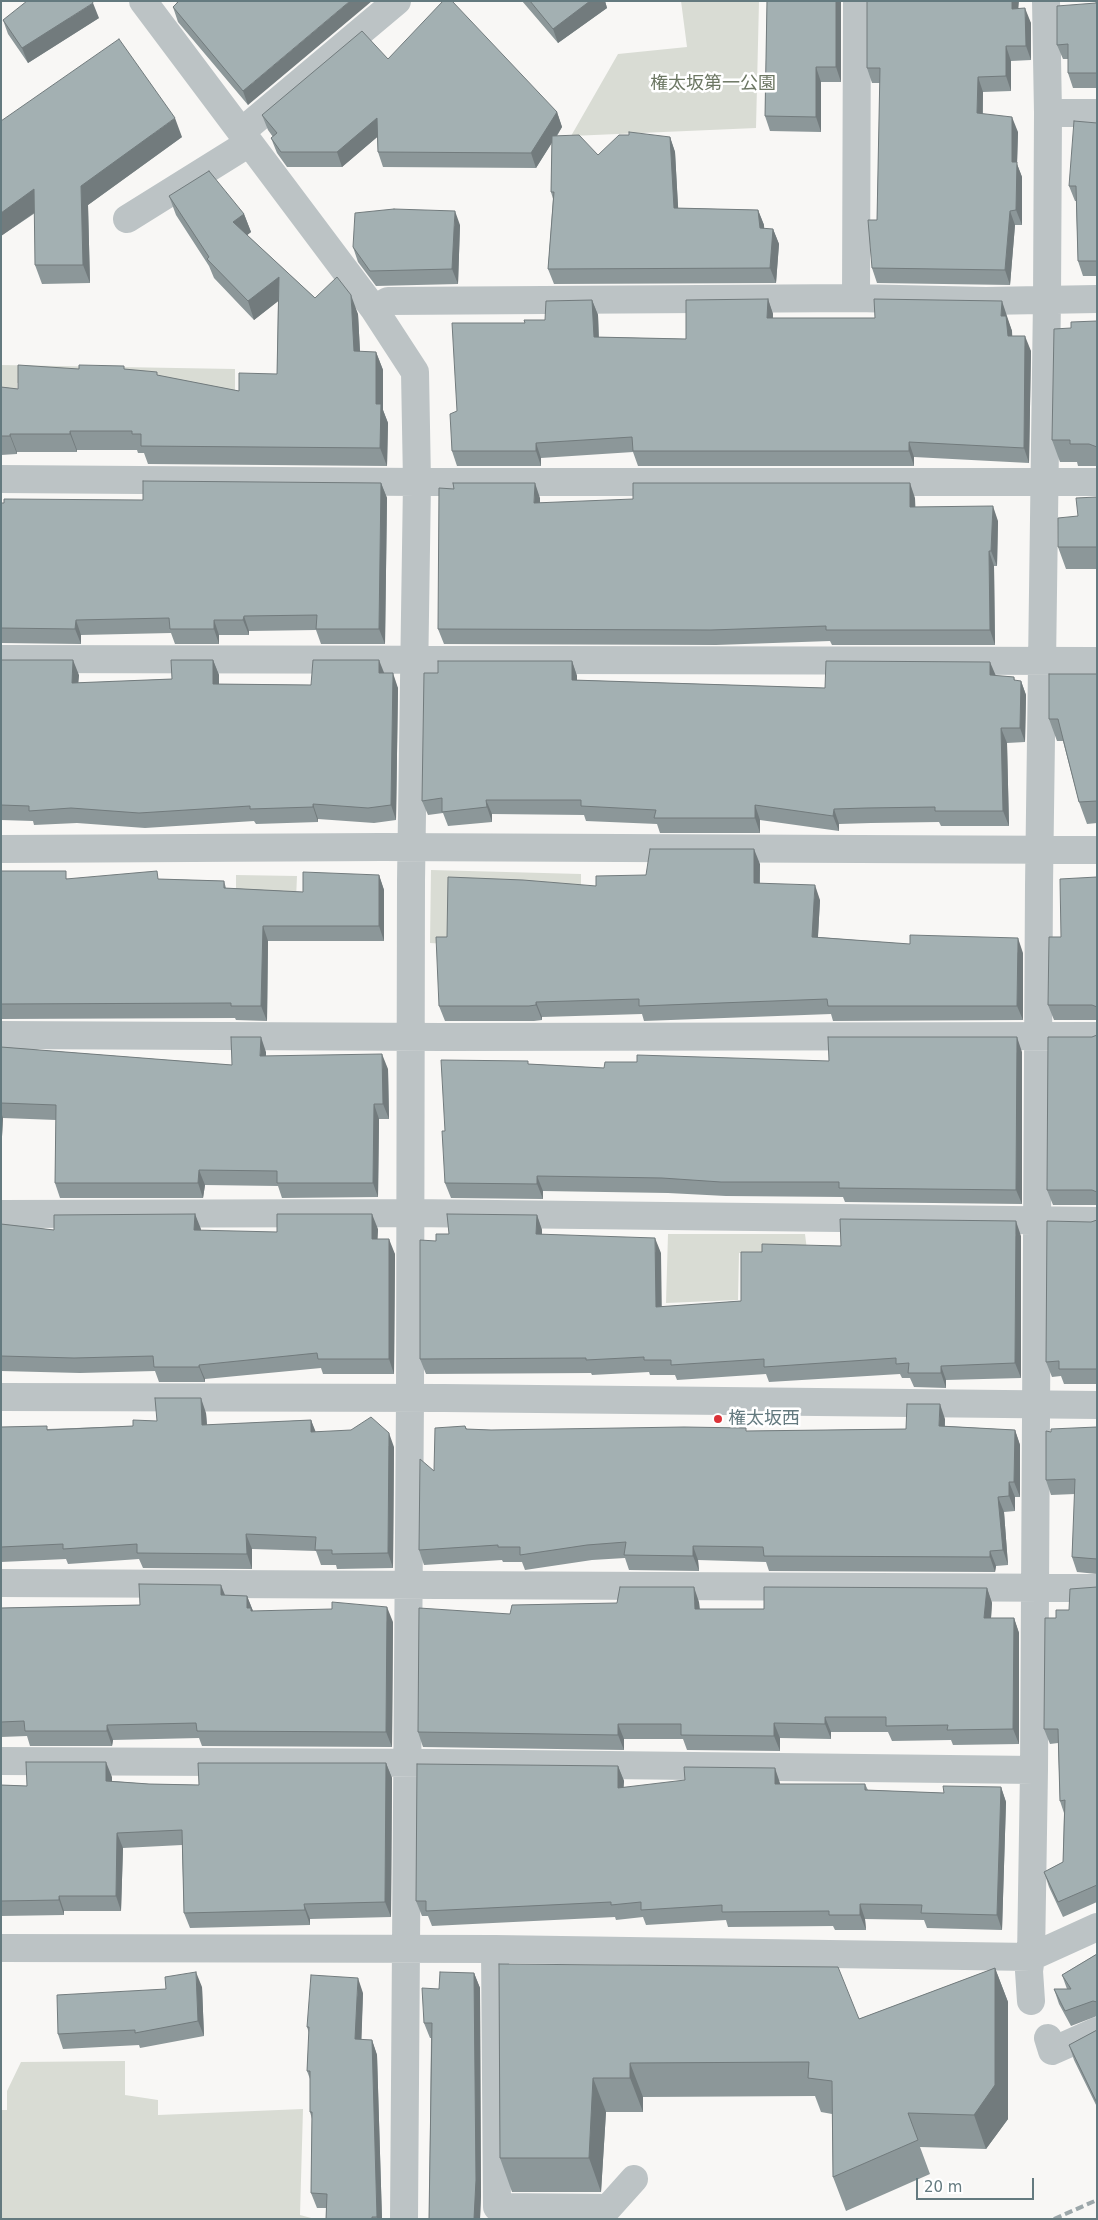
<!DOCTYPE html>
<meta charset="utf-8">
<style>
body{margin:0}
#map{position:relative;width:1098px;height:2220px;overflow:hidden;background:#f8f7f5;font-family:"DejaVu Sans",sans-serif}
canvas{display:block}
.frame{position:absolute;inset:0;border:2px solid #647a7f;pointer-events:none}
.scale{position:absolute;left:916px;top:2178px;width:118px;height:22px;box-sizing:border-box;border:2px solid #647a7f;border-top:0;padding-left:6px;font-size:15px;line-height:18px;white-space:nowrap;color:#647a7f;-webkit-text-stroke:4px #fff;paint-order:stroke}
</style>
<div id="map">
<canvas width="1098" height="2220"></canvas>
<div class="frame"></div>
<div class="scale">20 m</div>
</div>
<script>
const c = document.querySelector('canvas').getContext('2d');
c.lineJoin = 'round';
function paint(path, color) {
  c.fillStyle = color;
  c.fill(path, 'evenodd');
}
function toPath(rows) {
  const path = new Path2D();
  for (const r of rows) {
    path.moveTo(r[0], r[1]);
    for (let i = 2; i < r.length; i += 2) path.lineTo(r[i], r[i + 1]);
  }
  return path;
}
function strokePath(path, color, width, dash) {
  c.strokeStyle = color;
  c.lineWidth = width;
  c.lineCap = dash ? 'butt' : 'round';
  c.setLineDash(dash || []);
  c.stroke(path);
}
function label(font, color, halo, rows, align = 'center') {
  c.font = font + ' "DejaVu Sans","Noto Sans JP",sans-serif';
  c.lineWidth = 5;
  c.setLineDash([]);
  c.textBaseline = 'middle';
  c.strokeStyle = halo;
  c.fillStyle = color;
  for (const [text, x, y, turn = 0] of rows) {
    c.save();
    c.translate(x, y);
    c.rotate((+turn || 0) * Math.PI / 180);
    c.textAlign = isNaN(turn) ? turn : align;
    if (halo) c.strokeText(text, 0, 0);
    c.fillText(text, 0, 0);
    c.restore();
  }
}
paint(toPath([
 [681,1,759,1,756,128,571,136,618,54,687,47],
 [1,365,235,369,235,394,170,384,17,383,17,395,1,395],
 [431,870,581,874,581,887,448,944,430,943],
 [236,875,297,876,296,899,236,942],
 [668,1234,805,1234,807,1250,739,1253,738,1300,666,1303],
 [125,2061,125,2095,158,2100,158,2115,303,2109,300,2215,315,2219,1,2219,1,2110,7,2110,7,2091,21,2062]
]), '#d9dcd4');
strokePath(toPath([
 [143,1,374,309,415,372,417,482,411,880,410,1397,404,2219],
 [1048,113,1097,113],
 [241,132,397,1],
 [127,219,249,143],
 [856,298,857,1],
 [374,309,388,301,856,298,986,301,1097,299],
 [1,479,417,482,1097,482],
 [1,659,1097,661],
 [1,849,382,847,1097,850],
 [1,1035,443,1037,1097,1036],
 [1,1214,410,1213,1097,1221],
 [1,1397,444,1398,1097,1405],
 [1,1583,1097,1588],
 [1,1761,438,1763,1034,1770],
 [1,1948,495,1949,1031,1957,1097,1927],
 [495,1949,497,2207,608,2208,634,2179],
 [1031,2001,1029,1971,1031,1957,1034,1770,1039,885,1047,299,1048,113,1046,1],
 [1048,2038,1052,2051,1097,2031]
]), '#bcc3c5', 28);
strokePath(toPath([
 [1054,2219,1097,2200]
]), '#9ca7aa', 4, [8, 4]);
paint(toPath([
 [176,1,267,1,248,105,178,22,173,7,177,3],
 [522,1,605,1,607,8,558,43],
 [767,1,841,1,841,82,821,82,821,132,770,131,765,116],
 [1097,1,1097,88,1073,88,1068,73,1068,59,1063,59,1057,45,1096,3],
 [1018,9,1031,23,1031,60,1011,61,1011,91,983,92,983,114,1018,132,1017,164,1022,177,1022,225,1015,225,1010,285,877,283,872,268,877,220,880,83,872,83,867,68],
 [99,18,28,63,8,34,3,20],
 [388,59,557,112,562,127,557,136,598,155,670,137,675,152,678,208,758,210,764,225,764,229,773,229,779,244,776,283,554,284,548,269,553,199,551,192,552,142,536,168,383,167,378,152,377,137,342,167,287,167,277,153,271,138,273,137,268,130,262,115],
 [1,121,182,137,88,205,90,283,42,284,35,265,35,213,1,236],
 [1097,123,1097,276,1083,276,1078,261,1076,201,1075,201,1069,186],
 [169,196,244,214,251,232,247,235,315,298,358,314,360,352,376,352,383,370,383,410,388,423,387,466,148,464,144,453,138,453,137,450,77,450,77,452,17,452,17,454,1,455,1,387,18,389,79,369,125,369,239,391,277,374,278,301,254,320,214,278,209,266,176,215],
 [460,225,458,284,376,286,358,262,353,247],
 [768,299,773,314,773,318,875,318,1007,316,1007,318,1012,331,1012,336,1031,351,1029,463,914,457,914,466,638,466,633,452,541,458,541,466,457,466,452,451,457,411,525,323,545,320,592,300,598,315,599,337,686,339],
 [1097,321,1097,466,1078,466,1077,462,1060,462,1052,440,1071,328],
 [381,483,387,498,385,644,321,644,316,630,249,631,249,635,219,635,219,644,175,644,171,633,81,635,81,644,1,643,1,503,143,500],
 [1097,497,1097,569,1066,569,1058,547,1078,516],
 [540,498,540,503,915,498,915,507,998,521,997,566,994,566,995,645,832,645,830,641,716,645,444,644,438,629],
 [1,660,79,675,78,683,172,679,213,660,219,675,219,684,311,685,384,673,398,688,396,820,374,823,318,819,318,822,256,824,254,821,145,828,77,823,34,825,33,821,1,820],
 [572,661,577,676,577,680,825,688,995,676,1014,677,1015,681,1021,681,1026,695,1025,742,1007,743,1009,826,941,826,939,822,871,823,839,824,839,831,760,820,760,833,660,833,657,824,586,821,584,815,492,814,492,822,448,826,443,813,428,815,422,801,438,673],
 [1097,674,1097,823,1087,824,1079,802,1063,741,1057,741,1049,719],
 [760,864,760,884,820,900,818,937,1023,953,1023,1020,833,1021,831,1014,644,1021,642,1014,542,1017,542,1020,534,1021,445,1021,439,1006,447,937,596,886,646,875],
 [1,871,69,879,160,879,224,881,226,888,303,892,379,875,384,890,384,941,268,941,267,1021,236,1020,235,1018,1,1019],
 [1097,877,1097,1020,1054,1020,1048,1005,1061,937],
 [1097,1035,1097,1205,1053,1205,1047,1190,1092,1037],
 [1,1047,232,1065,266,1052,266,1056,388,1069,389,1119,379,1119,378,1197,282,1198,278,1186,205,1185,203,1198,60,1198,55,1183,56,1120,3,1118,1,1155],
 [1022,1052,1022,1204,845,1202,843,1197,726,1196,668,1193,543,1191,543,1199,451,1198,445,1183,445,1131,529,1064,604,1068,637,1062,829,1061],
 [195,1214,200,1231,277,1232,378,1229,377,1239,395,1254,394,1374,323,1374,321,1368,205,1379,205,1382,159,1382,155,1371,80,1373,1,1371,1,1224,54,1230],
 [537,1215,542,1230,542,1234,661,1253,661,1307,741,1301,762,1252,841,1246,1021,1236,1021,1378,946,1380,946,1388,914,1387,910,1378,902,1378,900,1374,769,1382,766,1374,677,1380,675,1375,650,1375,649,1372,592,1375,591,1373,426,1374,420,1359,436,1241,449,1234],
 [1097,1220,1097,1384,1064,1384,1061,1376,1052,1377,1046,1362,1091,1222],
 [206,1413,207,1425,311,1420,315,1432,394,1447,393,1568,337,1569,336,1565,321,1565,316,1551,252,1549,252,1569,143,1568,139,1559,68,1564,66,1559,1,1562,1,1427,48,1429,133,1426],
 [945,1419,945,1426,1015,1430,1020,1445,1020,1497,1015,1497,1015,1511,1004,1512,1008,1565,996,1566,995,1572,769,1571,766,1562,698,1560,699,1571,629,1570,625,1558,592,1560,525,1570,522,1562,503,1562,502,1560,424,1565,419,1550,434,1471,465,1426,467,1429,491,1430,747,1431,906,1429],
 [1097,1427,1097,1574,1077,1572,1072,1557,1075,1494,1051,1495,1046,1480,1051,1432],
 [1097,1587,1097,1902,1063,1917,1049,1887,1044,1872,1063,1862,1064,1813,1060,1801,1058,1743,1050,1744,1044,1729,1056,1618,1069,1610],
 [987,1588,992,1603,991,1618,1014,1618,1019,1633,1019,1744,953,1745,951,1740,892,1741,888,1732,831,1732,831,1739,780,1738,780,1751,687,1750,683,1739,624,1739,624,1750,423,1747,418,1732,510,1614,699,1602,700,1609,764,1609],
 [225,1595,247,1596,253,1611,393,1622,392,1747,202,1746,199,1738,113,1740,112,1746,30,1746,27,1736,1,1737,1,1608,140,1605],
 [386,1763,392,1778,391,1917,310,1919,310,1925,190,1928,184,1913,182,1845,123,1848,121,1911,64,1911,64,1915,1,1916,1,1785,27,1786,112,1777,112,1781,149,1784,199,1785],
 [618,1766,624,1781,623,1787,780,1783,780,1784,865,1784,868,1790,944,1793,1001,1787,1006,1802,1002,1930,927,1928,924,1920,865,1919,866,1930,835,1930,833,1926,728,1927,726,1920,646,1925,643,1917,616,1920,615,1917,432,1926,428,1916,422,1916,416,1901],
 [1097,1954,1097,2016,1071,2026,1059,2004,1054,1989,1067,1989,1062,1975],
 [499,1964,859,2019,995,1968,1008,2002,1008,2119,986,2149,920,2147,930,2174,846,2211,833,2177,832,2114,821,2112,815,2096,643,2097,643,2112,606,2112,601,2192,512,2192,500,2158],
 [474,1973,480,1988,481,2195,480,2219,429,2219,431,2038,430,2038,424,2023,439,1989],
 [202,1987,204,2036,140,2048,139,2045,63,2049,58,2034,166,1989],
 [363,1993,361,2040,372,2040,377,2055,382,2219,326,2219,326,2208,317,2208,311,2193,312,2119,310,2112,310,2079,307,2071,309,2033,307,2027],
 [1097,2030,1097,2107,1074,2060,1069,2045]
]), '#8c9799');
paint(toPath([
 [350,1,372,1,248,105,243,91],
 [590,1,605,1,607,8,558,43,553,29],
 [836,1,841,1,841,82,836,67],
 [1012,1,1019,1,1017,24,1012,9],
 [93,3,99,18,28,63,22,48],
 [1025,8,1031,23,1031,60,1026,46],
 [1006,46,1011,61,1011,91,1006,76],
 [816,67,821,82,821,132,816,117],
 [978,77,983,92,982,128,977,113],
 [557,112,562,127,536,168,531,153],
 [1012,117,1018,132,1017,164,1022,177,1022,225,1016,210,1012,162],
 [175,118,182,137,88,205,90,283,83,265,81,186],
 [377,118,382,133,342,167,337,152],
 [670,137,675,152,679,223,674,208],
 [34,189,41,208,1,236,1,213],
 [758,210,764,225,765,243,760,228],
 [455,211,460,225,458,284,452,269],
 [1010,211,1015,225,1010,285,1005,270],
 [244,214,251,232,240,241,233,222],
 [773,229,779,244,776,283,770,268],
 [279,277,286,295,254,320,248,301],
 [351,295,358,314,361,370,354,351],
 [768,299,773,314,772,333,767,318],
 [592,300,598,315,599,352,594,337],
 [1002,301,1012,331,1013,351,1001,316],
 [1025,336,1031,351,1029,463,1024,448],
 [376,352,383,370,383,410,388,423,387,466,380,448,376,404],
 [70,431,77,450,77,452,70,434],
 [10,434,17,452,17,454,10,436],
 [909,442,914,457,914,466,909,451],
 [536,443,541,458,541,466,536,451],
 [381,483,387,498,385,644,379,629],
 [535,483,540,498,540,518,534,503],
 [910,483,915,498,916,522,910,507],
 [993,506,998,521,997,566,991,551],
 [989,551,994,566,995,645,990,630],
 [244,616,249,631,249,635,243,620],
 [76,620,81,635,81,644,75,629],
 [214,620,219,635,219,644,214,629],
 [73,660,79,675,77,698,72,683],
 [213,660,219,675,219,699,213,684],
 [379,660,385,675,379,673],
 [572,661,577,676,577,695,572,680],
 [990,662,996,676,990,675],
 [393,673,398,688,396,820,391,805],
 [1021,681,1026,695,1025,742,1020,728],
 [1001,728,1007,743,1009,826,1003,811],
 [486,800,492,814,492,822,487,807],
 [313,804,318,819,318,822,313,807],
 [755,805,760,820,760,833,755,818],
 [834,809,839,824,839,831,833,816],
 [754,849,760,864,759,898,754,883],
 [379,875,384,890,384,941,379,926],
 [815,885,820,900,817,952,812,937],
 [263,926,268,941,267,1021,261,1006],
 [1018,938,1023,953,1023,1020,1017,1006],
 [536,1002,542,1017,542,1020,536,1005],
 [261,1037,266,1052,266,1071,260,1056],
 [1017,1037,1022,1052,1022,1204,1016,1190],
 [382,1054,388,1069,389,1119,383,1104],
 [374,1104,379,1119,378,1197,373,1183],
 [1,1112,3,1118,1,1155],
 [199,1170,205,1185,203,1198,198,1183],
 [537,1176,543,1191,543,1199,537,1184],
 [195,1214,201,1229,199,1245,194,1230],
 [372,1214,378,1229,377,1254,372,1239],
 [537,1215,542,1230,542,1249,536,1234],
 [1016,1221,1021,1236,1021,1378,1015,1363],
 [655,1238,661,1253,662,1322,656,1307],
 [389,1239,395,1254,394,1374,389,1359],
 [199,1365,205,1379,205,1382,199,1367],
 [941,1366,946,1380,946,1388,941,1373],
 [201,1398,206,1413,208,1440,202,1425],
 [940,1404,945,1419,944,1441,939,1426],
 [311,1420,317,1435,311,1432],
 [1015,1430,1020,1445,1020,1497,1014,1482],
 [389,1433,394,1447,393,1568,388,1553],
 [1009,1482,1015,1497,1015,1511,1009,1496],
 [998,1497,1004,1512,1008,1565,1003,1550],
 [246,1534,252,1549,252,1569,247,1554],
 [693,1546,698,1560,699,1571,693,1556],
 [990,1551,996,1566,995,1572,990,1557],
 [221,1585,227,1600,221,1595],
 [694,1587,699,1602,700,1624,695,1609],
 [987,1588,992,1603,990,1633,984,1618],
 [247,1596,253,1611,253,1613,247,1608],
 [387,1607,393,1622,392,1747,386,1732],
 [1014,1618,1019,1633,1019,1744,1013,1729],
 [825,1717,831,1732,831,1739,825,1724],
 [774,1723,780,1738,780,1751,774,1736],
 [618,1724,624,1739,624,1750,618,1735],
 [107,1725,113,1740,112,1746,107,1731],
 [106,1762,112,1777,112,1796,106,1781],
 [386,1763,392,1778,391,1917,385,1902],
 [618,1766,624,1781,623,1803,618,1788],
 [775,1768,780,1783,780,1799,775,1784],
 [1001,1787,1006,1802,1002,1930,997,1915],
 [117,1833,123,1848,121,1911,116,1896],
 [59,1896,64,1911,64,1915,59,1900],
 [304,1904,310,1919,310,1925,305,1910],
 [860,1904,865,1919,866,1930,860,1915],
 [995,1968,1008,2002,1008,2119,986,2149,974,2115],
 [196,1972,202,1987,204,2036,198,2021],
 [474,1973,480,1988,481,2195,480,2219,474,2219],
 [358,1978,363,1993,361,2054,355,2039],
 [372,2040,377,2055,382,2219,377,2219,377,2217],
 [630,2063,643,2097,643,2112,630,2078],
 [593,2078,606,2112,601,2192,589,2158]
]), '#727b7d');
const building = toPath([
 [27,1,92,1,93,3,22,48,3,20,27,1],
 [179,1,267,1,268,2,269,1,350,1,243,91,173,7,179,1],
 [443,1,452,1,557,112,531,153,378,152,377,118,337,152,281,152,271,138,277,133,262,115,362,31,388,59,443,1],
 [530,1,590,1,553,29,530,1],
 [767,1,836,1,836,67,816,67,816,117,765,116,767,1],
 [867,1,1012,1,1012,9,1025,8,1026,46,1006,46,1006,76,978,77,977,113,1012,117,1012,162,1017,162,1016,210,1010,211,1005,270,872,268,868,220,877,220,880,68,867,68,867,1],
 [1096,1,1097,1,1097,73,1068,73,1068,44,1057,45,1057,6,1096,3,1096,1],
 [119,39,175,118,81,186,83,265,35,265,34,189,1,213,1,121,119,39],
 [1074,121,1097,123,1097,261,1078,261,1076,186,1069,186,1074,121],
 [629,132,670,137,674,208,758,210,760,228,773,229,770,268,548,269,554,192,551,192,552,136,579,135,598,155,619,135,629,135,629,132],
 [209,171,244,214,233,222,315,298,337,277,351,295,354,351,376,352,376,404,381,404,380,448,141,446,141,434,132,434,132,431,70,431,70,434,10,434,10,436,1,436,1,387,18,389,18,365,79,369,79,365,124,366,124,369,157,372,157,375,239,391,239,373,277,374,279,277,248,301,207,259,209,257,169,196,209,171],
 [394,209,455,211,452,269,370,271,353,247,355,213,394,209],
 [768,299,767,318,875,318,874,299,1002,301,1001,316,1006,316,1008,336,1025,336,1024,448,909,442,909,451,633,451,632,437,536,443,536,451,452,451,450,414,457,411,452,323,525,323,524,320,545,320,546,301,592,300,594,337,686,339,686,300,768,299],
 [1097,321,1097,447,1089,444,1070,444,1070,440,1052,440,1054,329,1071,328,1071,322,1097,321],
 [143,481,381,483,379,629,316,629,317,615,244,616,243,620,214,620,214,629,170,629,169,618,76,620,75,629,1,628,1,503,4,503,4,499,143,500,143,481],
 [453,483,535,483,534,503,633,499,633,483,910,483,910,507,993,506,991,551,989,551,990,630,826,630,826,626,711,630,438,629,439,488,454,489,453,483],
 [1097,497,1097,547,1058,547,1058,518,1078,516,1076,498,1097,497],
 [1,660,73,660,72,683,172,679,171,660,213,660,213,684,311,685,313,660,379,660,379,673,393,673,391,805,368,808,313,804,313,807,250,809,250,806,139,813,71,808,29,811,29,806,1,805,1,660],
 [438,661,572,661,572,680,825,688,826,661,990,662,990,675,1014,677,1014,680,1021,681,1020,728,1001,728,1003,811,935,811,935,807,866,808,834,809,833,816,755,805,755,818,654,818,656,810,581,806,581,800,486,800,487,807,442,812,442,798,422,801,424,673,438,673,438,661],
 [1049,674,1097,674,1097,801,1079,802,1058,719,1049,719,1049,674],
 [650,849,754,849,754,883,815,885,812,937,910,944,910,935,1018,938,1017,1006,828,1006,827,999,639,1006,639,999,536,1002,536,1005,529,1006,439,1006,436,937,447,937,448,877,523,880,596,886,596,876,646,875,650,849],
 [1,871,66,871,66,879,157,871,158,879,224,881,224,888,303,892,303,872,379,875,379,926,263,926,261,1006,231,1006,231,1003,1,1004,1,871],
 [1097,877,1097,1007,1092,1005,1048,1005,1049,937,1061,937,1060,879,1097,877],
 [1097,1035,1097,1192,1092,1190,1047,1190,1048,1037,1092,1037,1097,1035],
 [231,1037,261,1037,260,1056,382,1054,383,1104,374,1104,373,1183,277,1183,277,1171,199,1170,198,1183,55,1183,56,1105,1,1103,1,1047,232,1065,231,1037],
 [828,1037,1017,1037,1016,1190,839,1188,839,1182,721,1182,662,1178,537,1176,537,1184,445,1183,442,1131,445,1131,441,1060,528,1061,528,1064,604,1068,605,1062,637,1062,637,1055,829,1061,828,1037],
 [195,1214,194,1230,277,1232,277,1214,372,1214,372,1239,389,1239,389,1359,318,1359,317,1353,199,1365,199,1367,154,1367,153,1356,74,1358,1,1356,1,1224,54,1230,54,1215,195,1214],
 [447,1214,537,1215,536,1234,655,1238,656,1307,741,1301,741,1252,762,1252,762,1244,841,1246,840,1219,1016,1221,1015,1363,941,1366,941,1373,908,1373,909,1363,896,1364,896,1358,764,1367,764,1359,671,1365,671,1360,644,1360,644,1357,586,1360,586,1358,420,1359,420,1240,436,1241,436,1234,449,1234,447,1214],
 [1097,1220,1097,1369,1059,1369,1059,1361,1046,1362,1047,1221,1091,1222,1097,1220],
 [155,1398,201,1398,202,1425,311,1420,311,1432,351,1430,371,1417,389,1433,388,1553,332,1554,332,1550,315,1550,316,1537,246,1534,247,1554,137,1553,137,1544,63,1549,63,1544,1,1547,1,1427,47,1426,47,1430,133,1426,133,1420,157,1421,155,1398],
 [907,1404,940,1404,939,1426,1015,1430,1014,1482,1009,1482,1009,1496,998,1497,1003,1550,990,1551,990,1557,764,1556,763,1547,693,1546,693,1556,624,1555,626,1542,587,1545,520,1555,520,1547,498,1547,498,1545,419,1550,420,1459,434,1471,435,1428,465,1426,466,1429,491,1430,684,1427,746,1428,746,1431,906,1429,907,1404],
 [1097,1427,1097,1559,1072,1557,1075,1479,1046,1480,1046,1431,1051,1432,1051,1429,1097,1427],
 [139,1584,221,1585,221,1595,247,1596,247,1608,251,1608,251,1611,332,1609,332,1602,387,1607,386,1732,197,1731,196,1723,107,1725,107,1731,25,1731,24,1721,1,1722,1,1608,140,1605,139,1584],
 [620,1587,694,1587,695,1609,764,1609,764,1587,987,1588,984,1618,1014,1618,1013,1729,947,1730,948,1725,886,1726,886,1717,825,1717,825,1724,774,1723,774,1736,681,1735,681,1724,618,1724,618,1735,418,1732,419,1608,510,1614,512,1605,617,1603,620,1587],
 [1097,1587,1097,1885,1058,1902,1044,1872,1063,1862,1065,1800,1060,1801,1058,1729,1044,1729,1045,1618,1056,1618,1056,1610,1069,1610,1070,1589,1097,1587],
 [26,1762,106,1762,106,1781,149,1784,199,1785,198,1763,386,1763,385,1902,304,1904,305,1910,184,1913,182,1830,117,1833,116,1896,59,1896,59,1900,1,1901,1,1785,27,1786,26,1762],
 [417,1764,618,1766,618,1788,685,1780,684,1767,775,1768,775,1784,865,1784,865,1790,944,1793,943,1786,1001,1787,997,1915,921,1913,922,1905,860,1904,860,1915,829,1915,829,1911,722,1912,722,1905,641,1910,641,1902,611,1905,611,1902,426,1911,426,1901,416,1901,417,1764],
 [1097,1954,1097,2002,1093,2001,1065,2011,1054,1989,1071,1989,1062,1975,1097,1954],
 [499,1964,838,1967,859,2019,995,1968,995,2085,974,2115,908,2113,918,2140,833,2177,832,2081,808,2078,809,2062,630,2063,630,2078,593,2078,589,2158,500,2158,499,1964],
 [196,1972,198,2021,135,2033,135,2030,58,2034,57,1995,166,1989,165,1977,196,1972],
 [440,1972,474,1973,476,2180,474,2219,429,2219,432,2023,424,2023,422,1988,439,1989,440,1972],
 [311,1975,358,1978,355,2039,372,2040,377,2217,372,2217,372,2219,326,2219,327,2194,311,2193,312,2112,310,2112,310,2071,307,2071,309,2027,307,2027,311,1975],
 [1097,2030,1097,2103,1069,2045,1097,2030]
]);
paint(building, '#a3b0b2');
strokePath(building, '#727b7d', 1);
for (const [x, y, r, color] of [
 [718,1419,5,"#db3238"]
]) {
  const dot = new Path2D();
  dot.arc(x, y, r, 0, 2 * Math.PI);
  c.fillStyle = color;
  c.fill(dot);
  strokePath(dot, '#fff', 2);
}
label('18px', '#6c7763', '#fff', [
 ["権太坂第一公園",713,84]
]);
label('18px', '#647a7f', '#fff', [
 ["権太坂西",728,1419]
], 'left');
</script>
